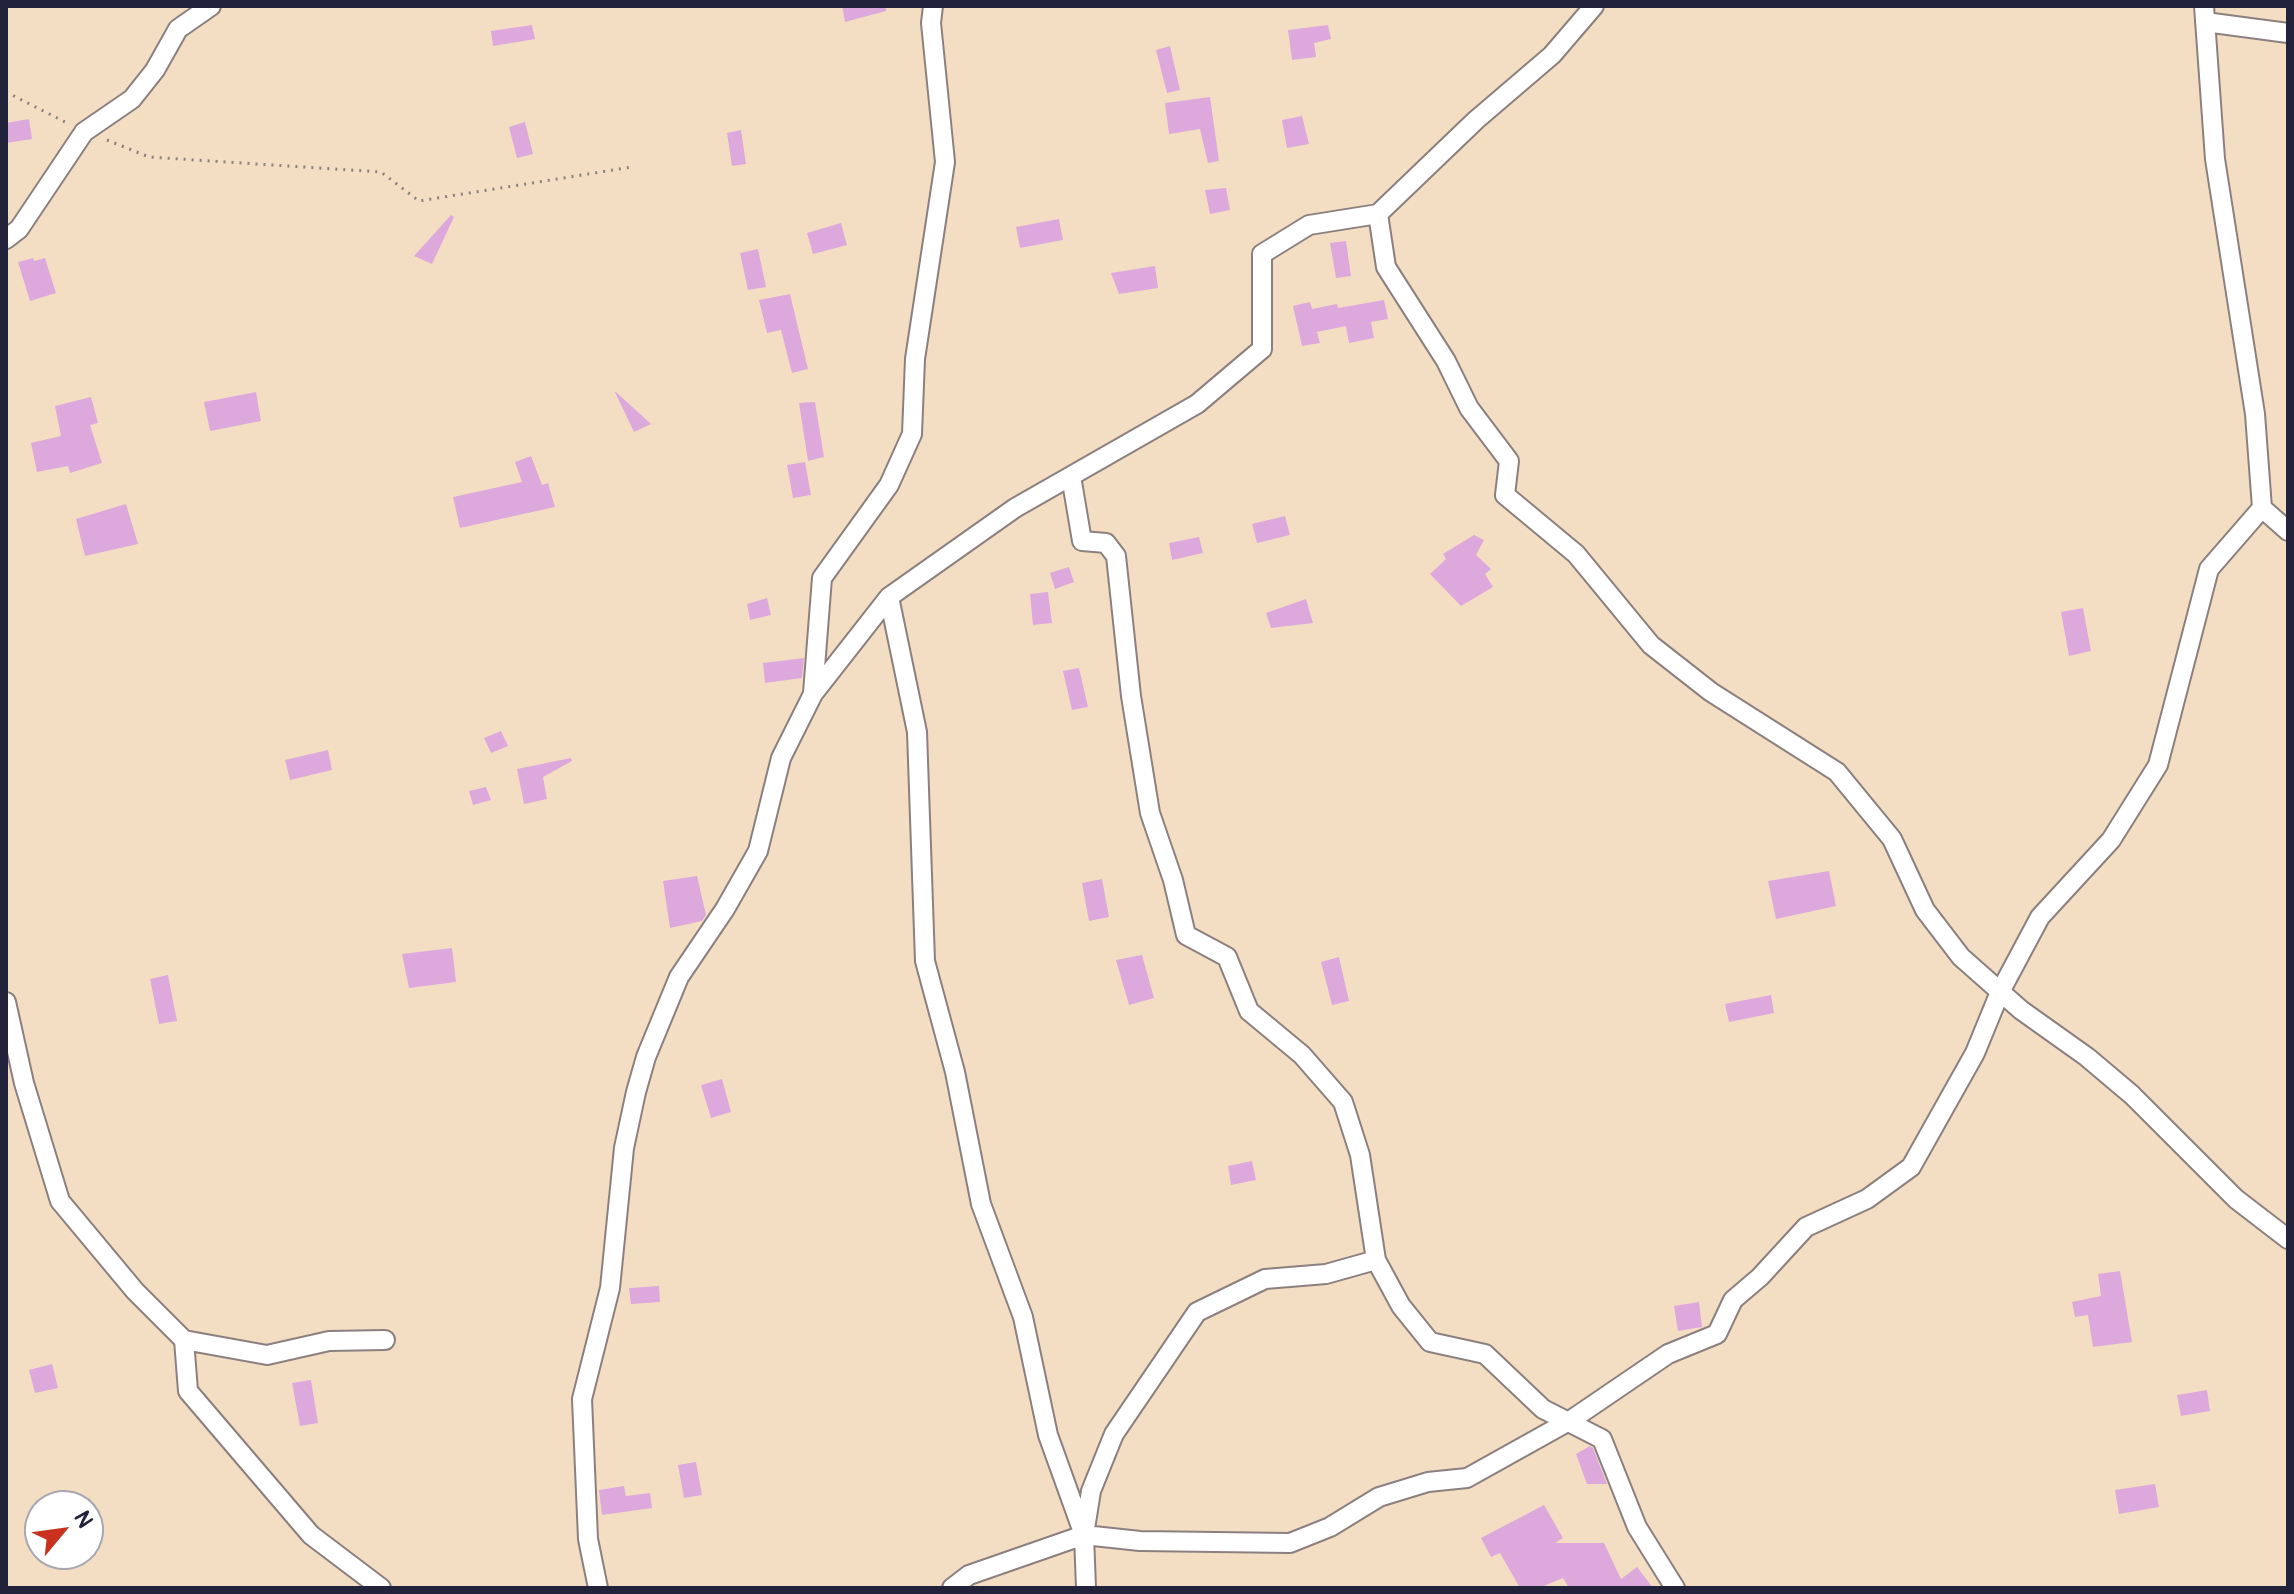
<!DOCTYPE html>
<style>
body{margin:0}
#map{position:relative;width:2294px;height:1594px;overflow:hidden;background:#f4dec3;font-family:Pangolin,sans-serif}
canvas{display:block}
.frame{position:absolute;inset:0;border:8px solid #22223b;pointer-events:none}
.north{position:absolute;left:24px;top:1490px;width:80px;height:80px;box-sizing:border-box;background:#fff;border:2px solid #a7a7b1;border-radius:50%;rotate:61deg;font-size:22px;font-weight:700;line-height:32px;text-align:center;color:#22223b}
.north::after{content:'';display:block;margin:auto;width:28px;height:36px;background:#c8321e;clip-path:polygon(50% 0,100% 100%,50% 72%,0 100%)}
</style>
<div id="map">
<canvas width="2294" height="1594"></canvas>
<div class="frame"></div>
<div class="north">N</div>
</div>
<script>
const c = document.querySelector('canvas').getContext('2d');
c.lineJoin = 'round';
function paint(path, color) {
  c.fillStyle = color;
  c.fill(path, 'evenodd');
}
function toPath(rows) {
  const path = new Path2D();
  for (const r of rows) {
    path.moveTo(r[0], r[1]);
    for (let i = 2; i < r.length; i += 2) path.lineTo(r[i], r[i + 1]);
  }
  return path;
}
function strokePath(path, color, width, dash) {
  c.strokeStyle = color;
  c.lineWidth = width;
  c.lineCap = dash ? 'butt' : 'round';
  c.setLineDash(dash || []);
  c.stroke(path);
}
paint(toPath([
 [842,6,886,6,886,11,845,22],
 [532,25,535,39,493,46,491,31],
 [1328,25,1331,39,1314,43,1316,57,1292,60,1288,30],
 [1170,46,1180,90,1167,93,1156,50],
 [1210,97,1219,161,1208,163,1200,129,1169,134,1165,103],
 [1302,116,1309,144,1287,148,1282,120],
 [29,119,32,139,6,143,6,123],
 [525,122,533,154,517,158,509,127],
 [741,130,746,164,732,166,727,133],
 [1226,188,1230,210,1210,214,1205,190],
 [451,215,454,217,432,264,414,256],
 [1059,219,1063,240,1020,248,1016,227],
 [841,223,847,245,813,254,807,233],
 [1346,241,1351,276,1336,278,1330,243],
 [758,249,766,287,748,290,740,253],
 [33,258,34,261,45,258,56,293,30,301,18,262],
 [1155,266,1158,288,1119,294,1111,273],
 [790,294,808,369,792,373,781,330,767,333,759,300],
 [1384,300,1388,319,1371,322,1374,338,1349,343,1346,326,1317,332,1320,343,1302,346,1293,306,1310,302,1312,309,1337,304,1338,308],
 [256,392,261,421,210,431,204,402],
 [615,392,616,392,651,424,634,432],
 [91,397,98,423,90,425,102,463,70,473,68,466,37,472,31,443,61,436,55,406],
 [815,402,824,457,808,461,799,403],
 [531,456,542,485,548,483,555,507,460,528,453,497,522,482,515,462],
 [805,462,811,495,793,498,787,465],
 [126,504,138,544,85,556,76,519],
 [1285,516,1290,535,1257,543,1252,524],
 [1474,535,1484,540,1476,555,1491,569,1485,574,1493,587,1461,606,1430,574,1446,559,1443,554],
 [1199,537,1203,553,1172,560,1169,543],
 [1069,567,1074,582,1055,589,1050,573],
 [1048,592,1052,623,1033,625,1030,594],
 [767,598,771,615,750,620,747,604],
 [1306,599,1313,623,1271,628,1266,613],
 [2083,608,2091,651,2069,656,2061,612],
 [804,658,802,678,765,683,763,663],
 [1079,668,1088,707,1072,710,1063,671],
 [501,731,508,746,491,753,484,738],
 [328,750,332,770,290,780,285,760],
 [571,758,572,761,543,777,547,799,524,804,517,769],
 [486,787,491,800,473,805,469,791],
 [1829,871,1836,906,1776,919,1768,881],
 [697,876,706,915,702,921,670,928,663,881],
 [1102,879,1109,917,1089,921,1082,883],
 [452,948,456,982,409,988,402,954],
 [1142,955,1154,998,1129,1005,1116,960],
 [1339,957,1349,1001,1332,1005,1321,962],
 [168,975,177,1021,159,1024,150,979],
 [1771,995,1774,1013,1729,1022,1725,1004],
 [722,1079,731,1112,711,1118,701,1085],
 [1252,1161,1256,1180,1231,1185,1228,1166],
 [2120,1271,2132,1342,2093,1347,2088,1315,2075,1317,2072,1302,2101,1296,2098,1274],
 [659,1286,660,1302,631,1304,629,1288],
 [1699,1302,1702,1327,1678,1331,1674,1306],
 [52,1364,58,1388,35,1393,29,1370],
 [311,1380,318,1423,300,1426,292,1383],
 [2207,1390,2210,1411,2181,1416,2177,1395],
 [1590,1446,1593,1448,1607,1484,1587,1484,1576,1454],
 [696,1462,702,1495,684,1498,678,1465],
 [2155,1484,2159,1507,2119,1514,2115,1490],
 [624,1486,626,1496,650,1493,652,1508,602,1515,599,1490],
 [1544,1505,1563,1538,1555,1543,1604,1543,1621,1579,1637,1567,1653,1588,1569,1588,1563,1578,1539,1588,1520,1588,1500,1553,1491,1557,1481,1538]
]), '#dda9dc');
const street = toPath([
 [2204,6,2215,159,2255,414,2262,508,2288,531],
 [2205,22,2288,33],
 [1378,214,1386,267,1446,361,1469,408,1509,461,1505,495,1576,554,1651,645,1711,692,1837,772,1892,839,1925,910,1961,957,2021,1010,2087,1057,2132,1095,2236,1199,2288,1239],
 [6,239,19,229,84,132,132,99,155,70,178,29,211,6],
 [1071,476,1082,541,1106,543,1116,556,1131,696,1150,813,1173,880,1186,935,1227,957,1249,1011,1302,1055,1343,1102,1360,1155,1376,1260,1401,1306,1430,1342,1485,1354,1543,1409,1602,1439,1637,1527,1675,1588],
 [889,597,917,732,925,961,955,1072,981,1204,1023,1317,1048,1435,1084,1535],
 [813,693,822,578,889,485,912,434,915,359,945,162,931,23,933,6],
 [6,1002,24,1083,60,1201,135,1291,184,1340,267,1355,329,1341,385,1340],
 [184,1340,188,1391,311,1535,381,1588],
 [598,1588,588,1539,582,1399,610,1288,624,1148,636,1092,646,1057,679,977,725,909,758,851,781,758,813,694,889,597,1015,508,1197,404,1262,349,1262,254,1309,225,1378,214,1476,120,1552,55,1594,6],
 [952,1588,969,1575,1084,1535,1140,1541,1290,1543,1330,1527,1379,1497,1428,1482,1467,1478,1571,1420,1668,1354,1717,1334,1733,1300,1760,1277,1806,1227,1867,1199,1911,1167,1975,1053,2000,992,2040,917,2111,840,2158,765,2209,569,2262,508],
 [1086,1588,1084,1535,1091,1491,1114,1434,1197,1312,1265,1279,1326,1274,1376,1260]
]);
strokePath(street, '#8b807f', 22);
strokePath(toPath([
 [6,92,67,123],
 [107,140,149,157,381,172,419,201,632,167]
]), '#8b807f', 3, [2, 6]);
strokePath(street, '#fff', 18);
</script>
